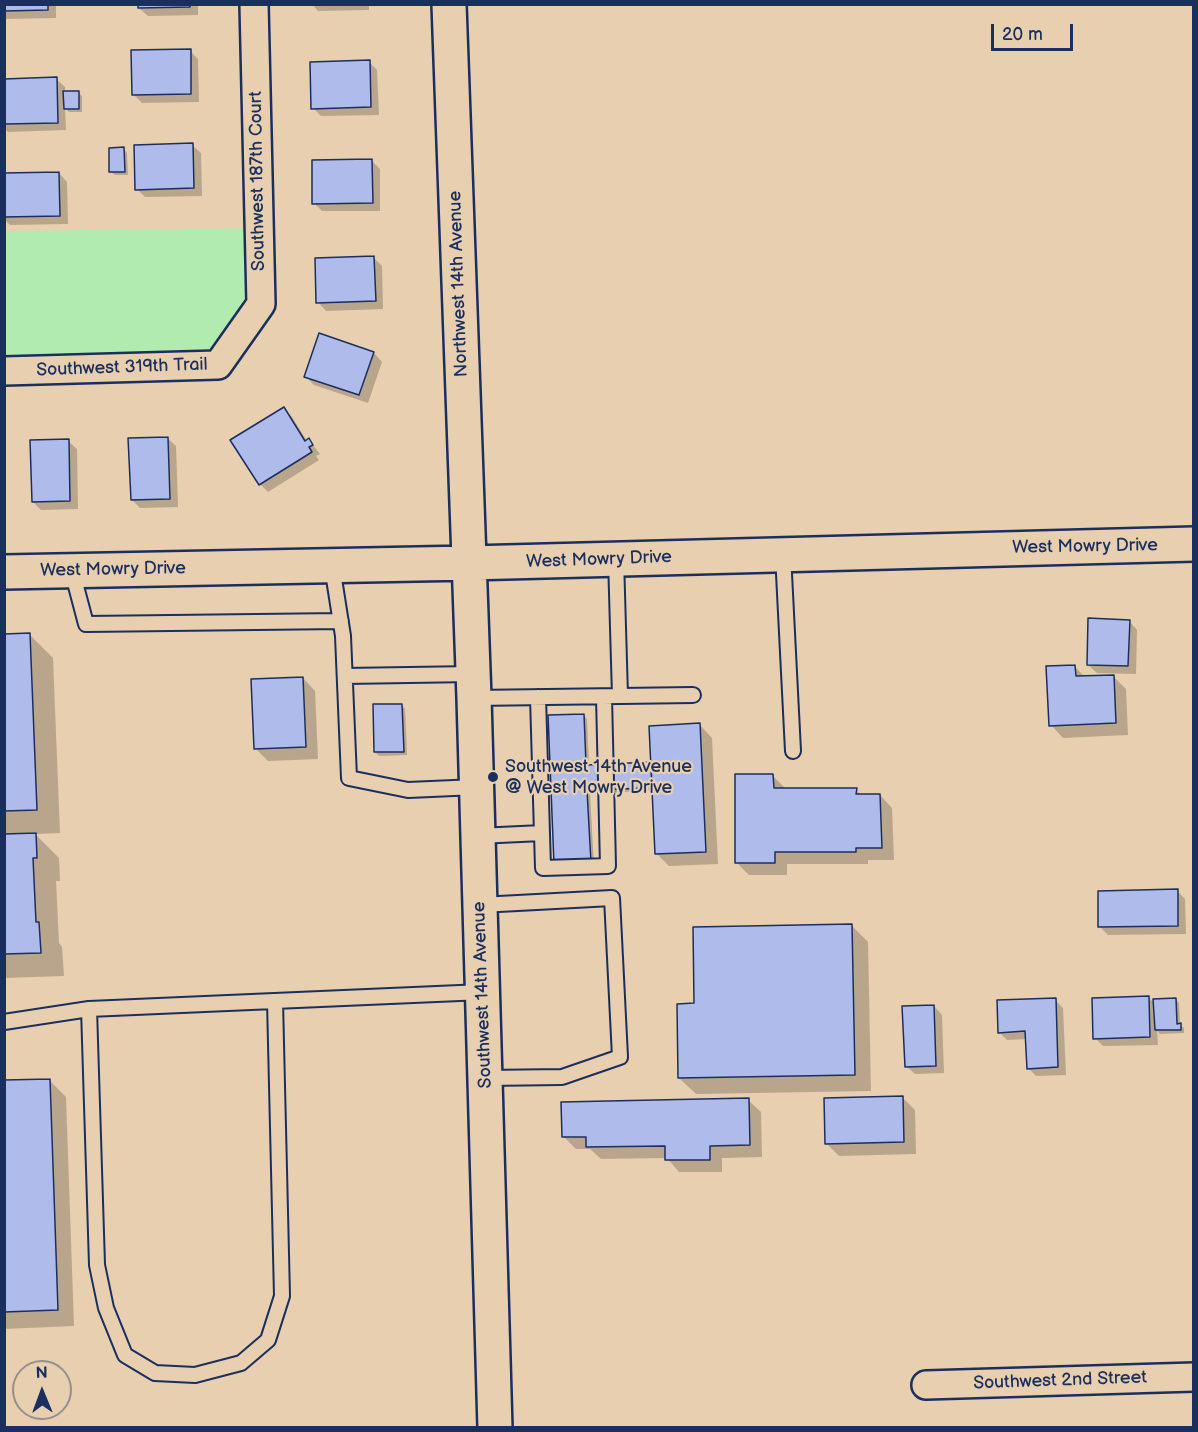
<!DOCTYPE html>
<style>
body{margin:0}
#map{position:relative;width:1198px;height:1432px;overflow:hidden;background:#e7cfaf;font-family:"Balsamiq Sans",sans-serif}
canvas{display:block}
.frame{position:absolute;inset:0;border:6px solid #1b2f5e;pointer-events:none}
.north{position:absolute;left:12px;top:1360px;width:60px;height:60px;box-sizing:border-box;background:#e7cfaf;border:2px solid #958f8f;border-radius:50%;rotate:359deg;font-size:16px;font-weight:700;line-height:24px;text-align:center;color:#1b2f5e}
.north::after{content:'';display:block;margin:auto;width:21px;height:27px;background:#1b2f5e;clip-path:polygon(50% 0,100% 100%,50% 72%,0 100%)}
.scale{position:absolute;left:991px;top:24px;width:82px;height:27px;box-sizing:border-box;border:3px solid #1b2f5e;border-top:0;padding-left:8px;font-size:18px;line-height:21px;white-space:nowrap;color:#1b2f5e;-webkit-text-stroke:4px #e7cfaf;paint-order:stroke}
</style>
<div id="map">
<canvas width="1198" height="1432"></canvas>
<div class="frame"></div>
<div class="north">N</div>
<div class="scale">20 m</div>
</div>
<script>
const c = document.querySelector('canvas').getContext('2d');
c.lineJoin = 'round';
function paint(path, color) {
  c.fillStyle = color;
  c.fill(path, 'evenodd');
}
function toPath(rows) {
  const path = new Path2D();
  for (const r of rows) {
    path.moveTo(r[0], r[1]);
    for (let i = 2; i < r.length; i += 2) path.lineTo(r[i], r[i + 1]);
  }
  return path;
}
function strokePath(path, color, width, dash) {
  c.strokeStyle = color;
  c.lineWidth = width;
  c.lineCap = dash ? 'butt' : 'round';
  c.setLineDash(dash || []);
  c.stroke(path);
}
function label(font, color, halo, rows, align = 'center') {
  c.font = font + ' "Balsamiq Sans",sans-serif';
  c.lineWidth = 4.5;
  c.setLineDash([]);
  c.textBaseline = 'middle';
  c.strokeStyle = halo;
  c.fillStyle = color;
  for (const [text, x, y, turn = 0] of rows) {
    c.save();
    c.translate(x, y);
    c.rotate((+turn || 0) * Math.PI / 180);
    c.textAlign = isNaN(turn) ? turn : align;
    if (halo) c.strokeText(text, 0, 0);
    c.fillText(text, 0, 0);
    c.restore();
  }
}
paint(toPath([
 [255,228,255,303,216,362,5,367,4,231]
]), '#b2ebb0');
paint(toPath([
 [4,4,56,4,56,18,5,19],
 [139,4,198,4,198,15,148,16,139,8],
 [312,4,369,4,369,10,318,11],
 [190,51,198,59,199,102,142,103,134,95],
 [369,62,377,70,379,115,321,116,313,108],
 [56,79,65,87,65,93,78,92,82,96,82,112,69,112,65,108,66,130,8,132,4,128,4,80],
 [192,145,201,153,202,196,145,197,137,189],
 [124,149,127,153,128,175,115,175,111,172],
 [372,161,380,169,380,211,322,211,314,203],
 [59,173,67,182,68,224,10,225,4,219,4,174],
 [374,258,382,266,383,309,326,311,318,302],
 [374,353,382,362,368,403,314,385,305,376],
 [284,409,292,417,307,441,309,440,320,454,316,456,319,460,268,492,260,484],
 [167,438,176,446,178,507,140,508,132,500],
 [68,441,77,449,78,509,41,510,33,502],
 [1129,621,1137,630,1136,674,1097,673,1088,665],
 [29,634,53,658,60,833,35,834,59,858,60,881,56,881,59,943,62,947,64,976,4,978,4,635],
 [1075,667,1086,678,1113,676,1126,689,1128,735,1063,738,1051,725],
 [303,678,315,691,318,759,268,761,256,749],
 [402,705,405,709,407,755,379,756,375,752],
 [583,715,587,719,589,766,650,764,700,725,712,738,718,864,669,866,656,853,654,791,590,793,594,866,559,867],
 [773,776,785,788,856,790,861,795,880,795,892,808,894,860,868,860,868,864,787,864,787,875,749,875,737,863],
 [1177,891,1185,899,1186,934,1108,935,1100,927],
 [852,926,868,942,871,1091,696,1094,679,1078,696,1005],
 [1148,997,1155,1004,1176,999,1179,1003,1180,1025,1184,1028,1184,1033,1160,1034,1157,1031,1158,1045,1103,1046,1095,1038],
 [1055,1000,1063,1008,1066,1075,1036,1076,1028,1068,1027,1039,1007,1040,999,1032],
 [934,1006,942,1015,944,1073,915,1074,906,1066],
 [49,1080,66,1097,74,1326,4,1329,4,1082],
 [902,1097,915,1110,916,1154,839,1156,826,1143],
 [748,1100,761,1112,762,1157,722,1158,722,1172,679,1172,667,1158,601,1159,590,1149,576,1149,564,1137]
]), '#0003');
const building = toPath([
 [4,4,48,4,48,10,4,11,4,4],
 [138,4,190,4,190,7,138,8,138,4],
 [191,49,191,94,132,95,131,50,191,49],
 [370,60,371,107,311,109,310,62,370,60],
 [57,77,58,123,4,124,4,79,57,77],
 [63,91,79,91,79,109,64,109,63,91],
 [193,143,194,188,135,190,134,145,193,143],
 [124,147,125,172,109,172,109,148,124,147],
 [372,159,373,203,312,204,312,160,372,159],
 [59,172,60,216,4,217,4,173,59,172],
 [374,256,376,301,316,303,315,258,374,256],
 [319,333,374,352,359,395,304,377,319,333],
 [284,407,305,441,309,438,313,445,309,447,312,452,259,485,230,440,284,407],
 [168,437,170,499,131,500,128,438,168,437],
 [69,439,70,501,32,502,30,440,69,439],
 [1088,618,1130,620,1128,666,1087,665,1088,618],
 [30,633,37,810,4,811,4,634,30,633],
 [1075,665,1076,676,1114,675,1116,723,1049,726,1046,666,1075,665],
 [303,677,306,747,254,749,251,679,303,677],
 [373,704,402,704,404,752,374,752,373,704],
 [584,714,586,765,651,762,652,788,587,790,591,863,554,864,548,715,584,714],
 [700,723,706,852,655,854,649,726,700,723],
 [735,774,773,774,774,788,857,788,856,794,880,794,882,848,856,848,856,852,775,852,775,863,735,863,735,774],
 [36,833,37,858,33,858,36,922,39,922,41,953,4,954,4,834,36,833],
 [1178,889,1178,926,1098,927,1098,891,1178,889],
 [852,924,855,1075,678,1078,677,1004,694,1003,693,927,852,924],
 [1149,996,1150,1037,1093,1039,1092,998,1149,996],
 [1056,998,1058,1067,1027,1069,1025,1031,998,1033,997,1000,1056,998],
 [1176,998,1177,1024,1181,1023,1181,1030,1155,1030,1153,999,1176,998],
 [934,1005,936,1066,905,1067,902,1006,934,1005],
 [50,1079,58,1310,4,1312,4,1080,50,1079],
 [903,1096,904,1142,825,1144,824,1098,903,1096],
 [749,1098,750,1145,710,1146,710,1160,665,1160,665,1146,586,1147,586,1137,562,1137,561,1102,749,1098]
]);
paint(building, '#aebbeb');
strokePath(building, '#1b2f5e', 1.5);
const lane = toPath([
 [783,554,793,751],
 [332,566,343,636,349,778,408,790,477,787],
 [72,571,86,624,341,621],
 [345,676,473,674],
 [620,696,693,695],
 [538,697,543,868,608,866,604,697],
 [474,698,620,696,616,559],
 [478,836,542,833],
 [480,905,612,898,620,1057,562,1077,485,1078],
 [275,1001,282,1296,268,1340,241,1363,195,1375,155,1373,125,1355,106,1308,97,1265,89,1009,483,992],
 [4,1022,89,1009]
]);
const street = toPath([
 [4,371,218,365,261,304,254,4],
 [926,1385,1194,1377]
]);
const secondary = toPath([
 [449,4,474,698,495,1428],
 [4,572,469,563,1194,544]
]);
strokePath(lane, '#1b2f5e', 18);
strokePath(street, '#1b2f5e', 32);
strokePath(secondary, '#1b2f5e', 38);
strokePath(lane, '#e7cfaf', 14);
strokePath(street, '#e7cfaf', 27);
strokePath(secondary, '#e7cfaf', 33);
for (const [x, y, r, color] of [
 [493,777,6,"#1b2f5e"]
]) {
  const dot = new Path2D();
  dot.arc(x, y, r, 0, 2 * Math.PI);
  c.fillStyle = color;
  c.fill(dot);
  strokePath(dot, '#e7cfaf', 2);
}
label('18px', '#1b2f5e', '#e7cfaf', [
 ["Southwest 187th Court",258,181,-91],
 ["Northwest 14th Avenue",459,284,-92],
 ["Southwest 319th Trail",122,368,-2],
 ["West Mowry Drive",1085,547,-1],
 ["West Mowry Drive",599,560,-2],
 ["West Mowry Drive",113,570,-1],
 ["Southwest 14th Avenue",483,995,-92],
 ["Southwest 2nd Street",1060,1381,-2]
]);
label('18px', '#1b2f5e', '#e7cfaf', [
 ["Southwest 14th Avenue",505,767],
 ["@ West Mowry Drive",505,788]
], 'left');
</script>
